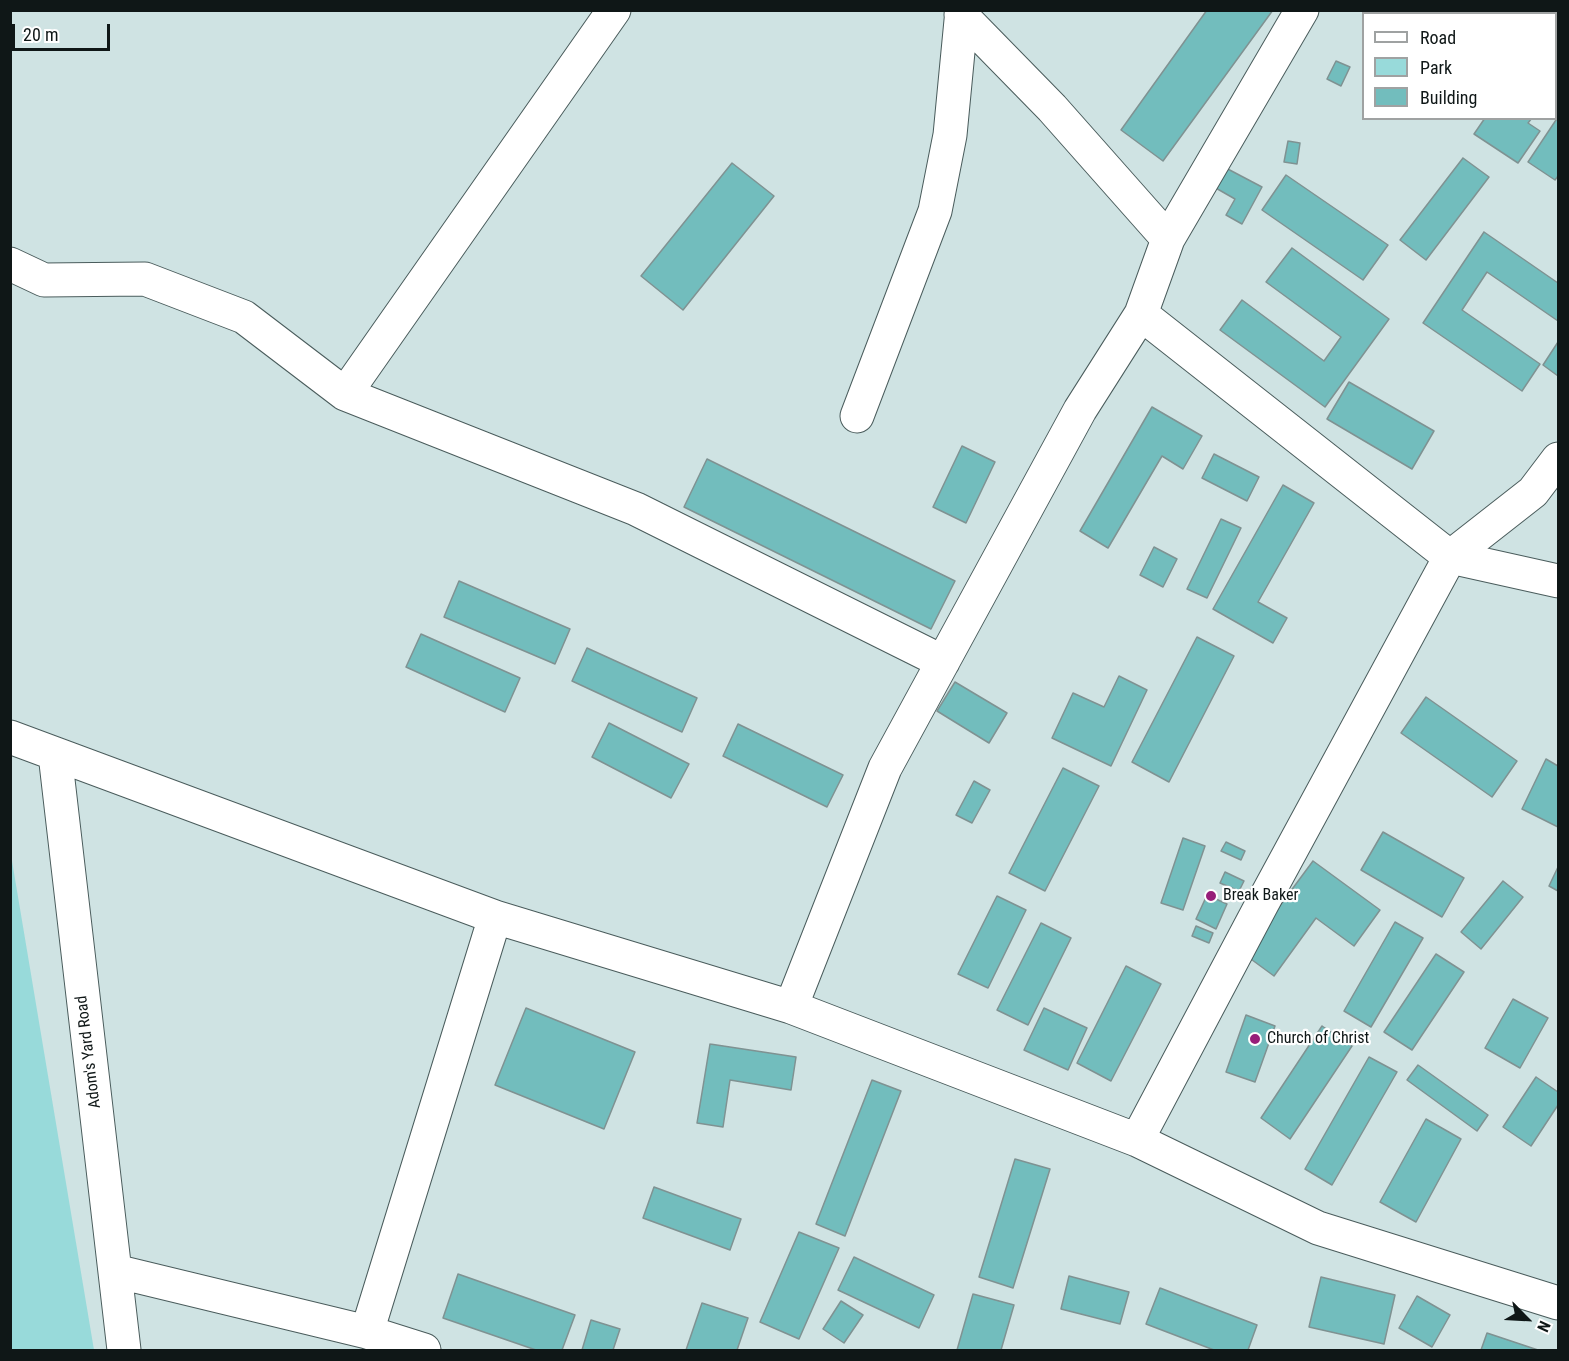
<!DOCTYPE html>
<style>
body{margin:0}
#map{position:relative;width:1569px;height:1361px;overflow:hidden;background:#cfe3e3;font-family:"Roboto Condensed",sans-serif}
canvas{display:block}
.frame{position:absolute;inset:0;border:12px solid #0f1717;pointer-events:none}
.legend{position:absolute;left:1362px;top:12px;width:195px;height:108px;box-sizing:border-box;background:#fff;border:2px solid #9fa2a2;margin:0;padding:8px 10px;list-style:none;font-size:18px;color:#0f1717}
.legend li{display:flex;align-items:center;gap:12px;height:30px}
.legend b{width:30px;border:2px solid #9fa2a2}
.north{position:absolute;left:1497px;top:1289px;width:60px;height:60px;-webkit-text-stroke:4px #fff;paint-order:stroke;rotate:114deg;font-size:16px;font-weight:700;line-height:24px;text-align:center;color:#0f1717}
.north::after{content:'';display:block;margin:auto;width:21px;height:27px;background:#0f1717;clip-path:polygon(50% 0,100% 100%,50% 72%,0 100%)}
.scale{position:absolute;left:12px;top:24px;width:98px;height:27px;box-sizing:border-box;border:3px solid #0f1717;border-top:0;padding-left:8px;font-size:18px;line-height:21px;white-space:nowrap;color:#0f1717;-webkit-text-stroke:4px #fff;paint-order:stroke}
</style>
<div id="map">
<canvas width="1569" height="1361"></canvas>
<div class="frame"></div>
<ul class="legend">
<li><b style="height:8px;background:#fff"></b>Road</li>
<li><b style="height:16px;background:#98dada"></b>Park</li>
<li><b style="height:16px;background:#72bdbd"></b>Building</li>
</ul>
<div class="north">N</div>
<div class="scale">20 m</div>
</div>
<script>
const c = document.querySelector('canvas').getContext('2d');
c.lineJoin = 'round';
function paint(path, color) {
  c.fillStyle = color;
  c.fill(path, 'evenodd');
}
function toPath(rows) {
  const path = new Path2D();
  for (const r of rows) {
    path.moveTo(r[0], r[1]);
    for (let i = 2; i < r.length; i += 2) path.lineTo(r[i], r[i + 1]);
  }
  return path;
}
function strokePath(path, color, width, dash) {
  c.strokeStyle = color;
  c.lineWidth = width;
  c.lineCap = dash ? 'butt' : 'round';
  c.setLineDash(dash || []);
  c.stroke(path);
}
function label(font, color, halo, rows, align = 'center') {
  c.font = font + ' "Roboto Condensed",sans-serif';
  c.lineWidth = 4.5;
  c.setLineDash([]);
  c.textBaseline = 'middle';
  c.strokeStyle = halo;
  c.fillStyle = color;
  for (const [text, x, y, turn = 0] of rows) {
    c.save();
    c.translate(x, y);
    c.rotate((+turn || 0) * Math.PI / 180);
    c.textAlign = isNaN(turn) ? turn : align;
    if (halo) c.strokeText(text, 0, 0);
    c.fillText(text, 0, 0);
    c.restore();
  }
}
paint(toPath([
 [11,855,94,1350,11,1350]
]), '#98dada');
const building = toPath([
 [1207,10,1273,10,1163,161,1121,130,1207,10],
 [1451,10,1500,10,1498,14,1455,14,1451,10],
 [1556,53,1558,55,1558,79,1556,83,1556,53],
 [1336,61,1350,67,1341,86,1327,79,1336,61],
 [1558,117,1558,176,1555,180,1528,162,1558,117],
 [1485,118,1532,118,1528,123,1540,131,1518,163,1474,134,1485,118],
 [1288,141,1300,143,1297,164,1284,162,1288,141],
 [1463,158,1489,177,1426,260,1400,240,1463,158],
 [732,163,774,196,683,310,641,276,732,163],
 [1224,167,1262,187,1242,224,1226,215,1235,199,1214,187,1224,167],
 [1286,175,1388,245,1363,280,1262,210,1286,175],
 [1484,232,1558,283,1558,321,1487,272,1462,310,1540,364,1522,391,1423,323,1484,232],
 [1292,248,1389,319,1325,407,1220,330,1242,300,1324,361,1341,337,1266,282,1292,248],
 [1558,342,1558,376,1543,365,1558,342],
 [1349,382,1434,431,1412,469,1327,419,1349,382],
 [1152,407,1202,436,1183,469,1162,456,1108,548,1080,531,1152,407],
 [962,446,995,462,966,523,933,507,962,446],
 [1214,454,1259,477,1247,501,1202,478,1214,454],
 [707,459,955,581,931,629,684,507,707,459],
 [1283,485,1314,503,1258,602,1287,618,1273,643,1213,609,1283,485],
 [1221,519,1241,528,1207,598,1187,589,1221,519],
 [1154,547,1177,559,1163,587,1140,575,1154,547],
 [459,581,570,629,555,664,444,617,459,581],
 [421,634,520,678,505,712,406,667,421,634],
 [1197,637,1234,656,1169,782,1132,762,1197,637],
 [587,648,697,698,682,732,572,681,587,648],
 [1119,676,1147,690,1111,766,1052,738,1073,693,1104,707,1119,676],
 [955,682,1007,713,989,743,937,711,955,682],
 [1426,697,1517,761,1492,797,1401,733,1426,697],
 [609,723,689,764,671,798,592,757,609,723],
 [738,724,843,775,827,807,723,756,738,724],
 [1546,759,1558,766,1558,827,1522,809,1546,759],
 [1063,768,1099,786,1045,891,1009,873,1063,768],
 [974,781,990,790,972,823,956,815,974,781],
 [1383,832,1464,878,1442,917,1361,870,1383,832],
 [1183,838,1205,846,1183,910,1161,903,1183,838],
 [1226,842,1245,851,1241,860,1221,851,1226,842],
 [1313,861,1380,910,1354,946,1316,918,1274,976,1244,954,1313,861],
 [1558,867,1558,891,1549,886,1558,867],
 [1225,872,1244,881,1239,891,1220,883,1225,872],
 [1503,881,1523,897,1481,949,1461,932,1503,881],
 [1207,895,1227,904,1216,929,1196,919,1207,895],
 [997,896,1026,910,988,988,958,974,997,896],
 [1395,922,1423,938,1371,1027,1344,1011,1395,922],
 [1041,923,1071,938,1028,1025,997,1010,1041,923],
 [1196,926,1213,933,1209,943,1192,936,1196,926],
 [1436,954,1464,972,1412,1050,1384,1032,1436,954],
 [1126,966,1161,984,1111,1081,1077,1063,1126,966],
 [1513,999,1548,1018,1520,1068,1485,1048,1513,999],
 [526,1008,635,1052,604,1129,495,1085,526,1008],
 [1044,1008,1087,1028,1068,1070,1024,1050,1044,1008],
 [1246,1015,1275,1026,1255,1082,1226,1072,1246,1015],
 [1322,1026,1352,1046,1290,1139,1261,1118,1322,1026],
 [710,1044,796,1057,791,1090,730,1080,723,1127,697,1123,710,1044],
 [1369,1057,1397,1072,1332,1185,1305,1169,1369,1057],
 [1418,1065,1488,1115,1477,1131,1407,1080,1418,1065],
 [1536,1077,1558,1092,1558,1105,1531,1146,1503,1127,1536,1077],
 [872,1080,901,1091,845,1236,816,1224,872,1080],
 [1426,1119,1461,1139,1416,1222,1380,1202,1426,1119],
 [1015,1159,1050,1169,1013,1288,979,1277,1015,1159],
 [654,1187,741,1219,730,1250,643,1218,654,1187],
 [799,1232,839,1248,799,1339,760,1322,799,1232],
 [854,1257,934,1295,919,1328,838,1290,854,1257],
 [458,1274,575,1315,562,1350,536,1350,443,1318,458,1274],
 [1069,1276,1129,1292,1120,1324,1061,1309,1069,1276],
 [1321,1277,1395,1295,1384,1344,1309,1327,1321,1277],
 [1160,1288,1257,1325,1248,1350,1214,1350,1146,1324,1160,1288],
 [973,1294,1014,1305,1001,1350,957,1350,973,1294],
 [1417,1296,1450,1315,1432,1347,1399,1328,1417,1296],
 [841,1301,863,1315,844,1343,823,1329,841,1301],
 [702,1303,748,1318,737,1350,686,1350,702,1303],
 [591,1320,620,1329,613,1350,582,1350,591,1320],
 [1487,1333,1538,1350,1481,1350,1487,1333]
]);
paint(building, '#72bdbd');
strokePath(building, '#7f9292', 1.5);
const street = toPath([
 [961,15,1052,108,1168,239],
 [10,264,44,280,145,279,244,317,345,394,636,509,943,662],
 [1141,314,1450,557,1558,581],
 [345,394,614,10],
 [857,416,935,211,950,135,962,10],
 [1558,459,1533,492,1450,557,1262,904,1137,1140,1318,1228,1558,1303],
 [10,737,495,917,367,1332,424,1350],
 [55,754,124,1350],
 [495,917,791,1007,1137,1140],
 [791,1007,885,768,1080,410,1141,314,1168,239,1302,10],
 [115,1271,367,1332]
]);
strokePath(street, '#4a5c5c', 35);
strokePath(street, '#fff', 33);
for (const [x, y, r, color] of [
 [1211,896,6,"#971e79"],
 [1255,1039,6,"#971e79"]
]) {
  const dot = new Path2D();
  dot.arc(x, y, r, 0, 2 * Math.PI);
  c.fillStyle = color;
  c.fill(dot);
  strokePath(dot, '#fff', 2);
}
label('16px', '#0f1717', '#fff', [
 ["Break Baker",1223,896],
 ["Church of Christ",1267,1039]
], 'left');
label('16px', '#0f1717', '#fff', [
 ["Adom's Yard Road",89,1052,-97]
]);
</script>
